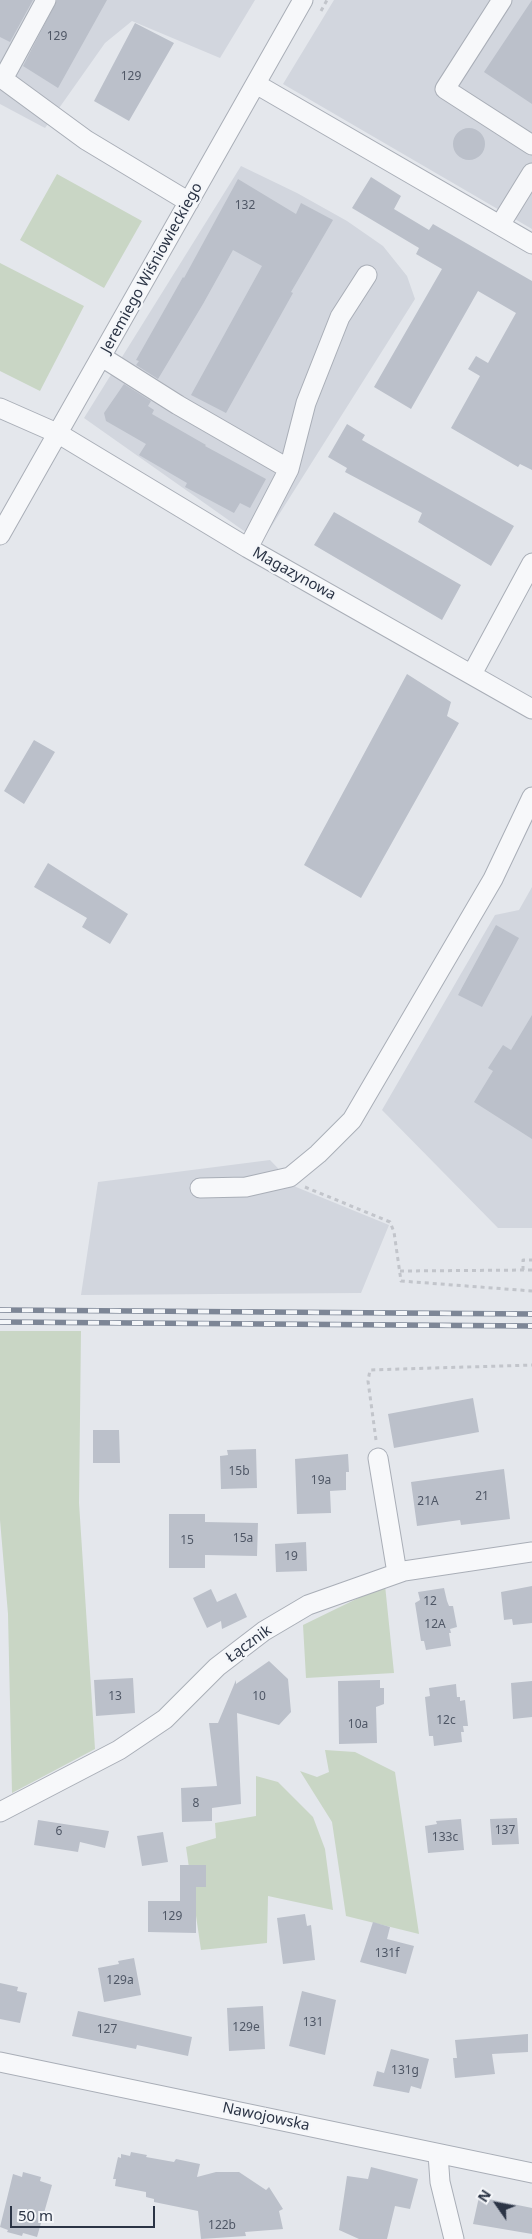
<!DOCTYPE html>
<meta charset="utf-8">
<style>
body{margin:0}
#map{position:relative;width:532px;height:2239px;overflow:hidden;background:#e4e7ec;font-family:"Noto Sans",sans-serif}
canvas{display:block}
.north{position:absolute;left:472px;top:2179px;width:50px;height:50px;-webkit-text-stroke:4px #f4f6f9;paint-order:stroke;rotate:303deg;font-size:14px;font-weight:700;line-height:20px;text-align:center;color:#2b3445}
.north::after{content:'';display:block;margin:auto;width:18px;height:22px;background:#2b3445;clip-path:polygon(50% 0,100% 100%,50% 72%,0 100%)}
.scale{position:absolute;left:10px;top:2206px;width:145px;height:22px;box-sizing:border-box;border:2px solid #2b3445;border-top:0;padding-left:6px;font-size:15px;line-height:18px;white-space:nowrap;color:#2b3445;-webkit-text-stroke:4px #f4f6f9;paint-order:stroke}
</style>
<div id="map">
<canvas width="532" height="2239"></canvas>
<div class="north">N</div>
<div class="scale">50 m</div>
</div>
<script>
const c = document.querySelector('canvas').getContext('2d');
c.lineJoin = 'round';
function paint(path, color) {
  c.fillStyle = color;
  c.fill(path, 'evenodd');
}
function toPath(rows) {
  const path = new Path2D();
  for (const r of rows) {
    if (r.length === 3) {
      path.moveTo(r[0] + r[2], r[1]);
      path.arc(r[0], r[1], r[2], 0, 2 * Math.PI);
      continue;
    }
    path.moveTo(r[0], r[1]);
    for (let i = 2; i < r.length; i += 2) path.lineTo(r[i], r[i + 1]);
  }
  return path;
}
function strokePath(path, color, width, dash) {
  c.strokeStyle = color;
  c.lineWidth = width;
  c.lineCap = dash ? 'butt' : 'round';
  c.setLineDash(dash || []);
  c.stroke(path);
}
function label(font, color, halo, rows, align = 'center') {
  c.font = font + ' "Noto Sans",sans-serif';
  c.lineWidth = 4.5;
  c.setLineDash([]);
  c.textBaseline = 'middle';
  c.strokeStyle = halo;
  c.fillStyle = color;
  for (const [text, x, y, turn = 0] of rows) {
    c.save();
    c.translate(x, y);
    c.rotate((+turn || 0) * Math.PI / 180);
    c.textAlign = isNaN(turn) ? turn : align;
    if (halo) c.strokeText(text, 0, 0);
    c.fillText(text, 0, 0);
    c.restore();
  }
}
paint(toPath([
 [0,0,255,0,220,58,132,21,105,43,45,128,0,104],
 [334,0,532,0,532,229,283,84],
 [241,166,297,193,347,221,383,246,407,276,415,299,261,543,84,418],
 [532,887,532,1228,498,1228,382,1110,495,915,519,910],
 [270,1160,296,1187,389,1225,361,1293,81,1295,98,1182]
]), '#d2d6de');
paint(toPath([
 [57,174,142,221,104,288,20,240],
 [0,263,84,306,40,391,0,371],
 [0,1331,81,1331,79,1503,95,1749,12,1793,8,1614,0,1520],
 [385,1585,394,1673,306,1678,303,1625],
 [325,1750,355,1752,395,1772,419,1934,346,1916,332,1822,300,1771,317,1777,329,1772],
 [256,1776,278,1782,313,1817,325,1849,333,1910,268,1896,267,1943,201,1950,186,1847,216,1838,215,1823,256,1816]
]), '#c9d6c5');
paint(toPath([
 [0,0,33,0,10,42,0,37],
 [57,0,107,0,58,88,23,66],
 [532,0,532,104,484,72],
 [135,23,174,43,129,121,94,101],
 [469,144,16],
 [371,177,401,196,394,209,429,230,433,224,532,281,532,470,520,464,518,467,451,428,480,376,468,369,476,356,488,363,516,313,478,291,411,409,374,387,442,269,416,254,419,248,352,208],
 [238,179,296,214,301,203,333,220,291,292,293,293,226,413,191,395,262,266,233,250,203,304,158,379,136,365,139,361,136,360,183,277,184,278],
 [124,384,151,401,148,406,154,410,152,414,206,445,205,446,266,479,250,508,240,503,234,513,185,487,187,483,139,455,146,444,106,421,104,413],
 [347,424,365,435,362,440,514,526,491,566,418,522,422,513,345,472,347,468,328,457],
 [334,512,461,585,442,620,314,545],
 [407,674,451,702,447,716,459,723,361,898,304,865],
 [34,740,55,752,24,804,4,791],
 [48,863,128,914,110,944,82,927,87,918,34,887],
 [496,925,519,938,482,1007,458,995],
 [532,1015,532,1139,474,1102,493,1071,488,1068,503,1045,511,1050],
 [473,1398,479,1432,394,1448,388,1414],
 [93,1430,119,1430,120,1463,93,1463],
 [256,1449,257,1488,221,1489,220,1456,228,1455,227,1450],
 [348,1454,349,1472,346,1472,346,1490,330,1491,331,1513,297,1514,295,1459],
 [504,1469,510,1519,461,1525,460,1520,417,1526,411,1482],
 [169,1514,205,1514,205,1522,258,1523,257,1556,205,1555,205,1568,169,1568],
 [306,1542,307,1571,276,1572,275,1544],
 [532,1586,532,1623,513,1625,512,1619,504,1620,501,1592],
 [444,1588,447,1601,449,1606,453,1606,457,1627,450,1629,451,1633,449,1633,451,1646,426,1650,424,1641,421,1641,415,1603,420,1600,418,1592],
 [211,1589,217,1602,236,1593,247,1617,222,1629,221,1621,207,1628,193,1598],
 [269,1661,288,1679,291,1712,279,1725,237,1713,241,1804,212,1808,212,1821,182,1822,181,1788,217,1786,209,1723,218,1723,236,1680,236,1684],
 [133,1678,135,1713,96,1716,94,1680],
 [380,1680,380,1688,384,1688,384,1704,376,1707,377,1743,339,1744,338,1681],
 [532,1681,532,1717,513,1719,511,1683],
 [456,1684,457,1697,460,1697,460,1701,465,1700,468,1726,463,1726,464,1732,461,1732,462,1742,434,1746,433,1736,429,1736,425,1697,430,1696,429,1688],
 [517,1818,519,1844,492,1845,490,1819],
 [461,1819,464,1850,428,1853,425,1826,437,1824,436,1821],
 [38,1820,109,1831,105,1848,80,1842,78,1852,34,1845],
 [163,1832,168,1862,142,1866,137,1836],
 [180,1865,206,1865,206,1887,196,1887,196,1933,148,1932,148,1901,180,1901],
 [305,1914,307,1926,311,1925,315,1960,283,1964,277,1918],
 [373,1922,390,1927,387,1939,414,1946,406,1974,360,1962],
 [134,1958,141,1995,104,2002,98,1968,119,1964,118,1961],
 [0,1983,18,1987,17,1991,27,1993,20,2023,0,2019],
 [302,1991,336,2000,325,2055,289,2046],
 [263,2006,265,2049,229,2051,227,2008],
 [78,2011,192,2037,188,2056,137,2045,136,2049,72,2036],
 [528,2034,528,2052,492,2054,495,2074,455,2078,453,2058,457,2058,455,2040],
 [391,2049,429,2059,421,2089,411,2086,409,2093,373,2086,377,2071,384,2073],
 [131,2152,147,2155,146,2157,174,2162,176,2159,200,2164,197,2177,216,2172,239,2172,266,2190,269,2187,283,2209,279,2211,283,2229,245,2232,246,2236,201,2239,198,2211,154,2202,154,2199,146,2197,146,2192,115,2186,116,2179,113,2179,118,2157,121,2158,121,2154,130,2156],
 [371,2167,418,2179,410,2209,395,2206,387,2239,359,2239,339,2230,347,2176,368,2179],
 [23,2172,41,2177,40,2181,52,2185,37,2237,23,2233,22,2236,7,2232,8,2230,0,2227,13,2174,22,2177],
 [479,2197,532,2208,532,2234,473,2224]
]), '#bbc0ca');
const minor = toPath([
 [502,0,445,89,532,145],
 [0,77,86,140,189,202],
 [3,79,46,0],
 [256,84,532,244],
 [500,225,532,173],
 [102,357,178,405,289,469],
 [0,408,59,434,248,548,532,709],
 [0,535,303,0],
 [248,548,289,469,306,403,340,317,367,275],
 [472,674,532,563],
 [200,1188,246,1187,290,1177,318,1154,352,1120,493,879,532,797],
 [378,1458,397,1573],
 [0,1812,119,1750,165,1719,217,1667,264,1631,308,1605,404,1571,532,1552],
 [0,2062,532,2173],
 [438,2154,440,2182,454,2239]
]);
strokePath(minor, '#a9aeb7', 21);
strokePath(toPath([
 [321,11,327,0],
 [305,1187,390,1222,394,1232,401,1281,532,1291],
 [523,1270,523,1260,532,1260],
 [400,1271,532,1270],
 [376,1440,368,1381,370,1370,532,1365]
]), '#c2c5cb', 3, [4, 4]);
strokePath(minor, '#f7f8fa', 19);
const rail = toPath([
 [0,1310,532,1314],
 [0,1322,532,1326]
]);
strokePath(rail, '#7d8696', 5.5);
strokePath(rail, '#f4f6f9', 4, [11]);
label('12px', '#4f5766', null, [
 ["129",57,37],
 ["129",131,77],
 ["132",245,206],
 ["15b",239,1472],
 ["19a",321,1481],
 ["21",482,1497],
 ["21A",428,1502],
 ["15a",243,1539],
 ["15",187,1541],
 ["19",291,1557],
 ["12",430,1602],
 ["12A",435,1625],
 ["13",115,1697],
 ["10",259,1697],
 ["12c",446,1721],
 ["10a",358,1725],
 ["8",196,1804],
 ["137",505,1831],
 ["6",59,1832],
 ["133c",445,1838],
 ["129",172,1917],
 ["131f",387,1954],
 ["129a",120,1981],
 ["131",313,2023],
 ["129e",246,2028],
 ["127",107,2030],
 ["131g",405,2071],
 ["122b",222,2226]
]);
label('15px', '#2b3445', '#f4f6f9', [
 ["Jeremiego Wiśniowieckiego",152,268,-61],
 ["Magazynowa",294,574,29],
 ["Łącznik",249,1644,-36],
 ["Nawojowska",266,2117,12]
]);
</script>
